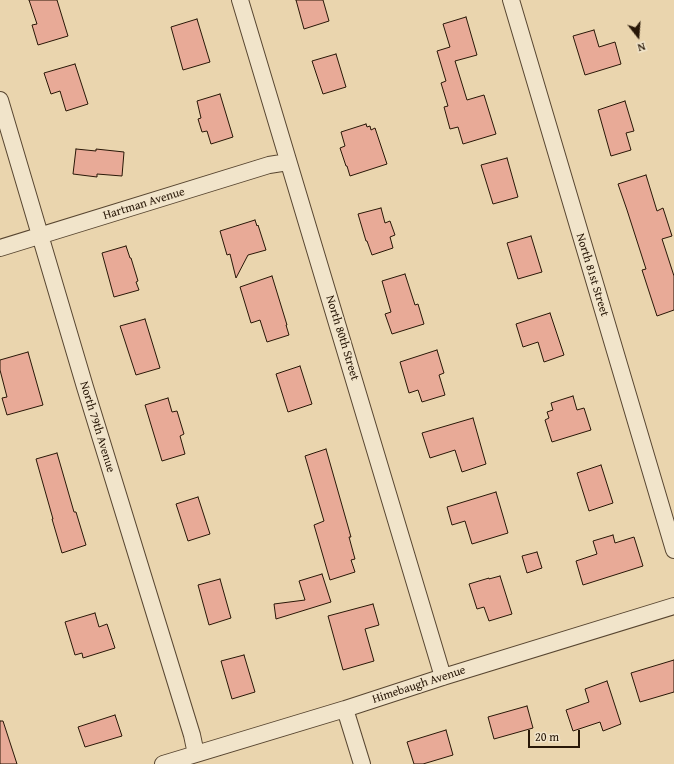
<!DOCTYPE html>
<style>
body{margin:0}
#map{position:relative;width:674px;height:764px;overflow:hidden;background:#ead5ae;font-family:"Gentium Book Plus",serif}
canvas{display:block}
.north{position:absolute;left:618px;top:16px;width:40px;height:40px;-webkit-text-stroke:3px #f1e4ca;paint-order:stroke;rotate:163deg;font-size:11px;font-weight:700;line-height:16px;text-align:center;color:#281707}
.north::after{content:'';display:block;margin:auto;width:14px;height:18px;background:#281707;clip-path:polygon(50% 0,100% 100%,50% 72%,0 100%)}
.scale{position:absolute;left:528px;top:730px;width:52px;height:18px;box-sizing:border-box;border:2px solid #281707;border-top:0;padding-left:5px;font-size:12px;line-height:14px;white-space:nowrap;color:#281707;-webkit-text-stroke:3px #f1e4ca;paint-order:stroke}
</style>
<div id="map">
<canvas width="674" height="764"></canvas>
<div class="north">N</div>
<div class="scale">20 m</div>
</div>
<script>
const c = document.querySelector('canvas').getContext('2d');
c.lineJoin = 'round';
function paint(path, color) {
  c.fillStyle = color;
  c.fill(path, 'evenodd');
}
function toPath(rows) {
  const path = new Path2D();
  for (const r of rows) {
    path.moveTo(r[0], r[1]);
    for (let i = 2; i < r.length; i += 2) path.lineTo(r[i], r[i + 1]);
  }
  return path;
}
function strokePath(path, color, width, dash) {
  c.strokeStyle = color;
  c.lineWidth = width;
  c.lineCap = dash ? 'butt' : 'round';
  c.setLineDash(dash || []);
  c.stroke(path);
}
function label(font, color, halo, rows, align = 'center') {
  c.font = font + ' "Gentium Book Plus",serif';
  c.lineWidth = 3;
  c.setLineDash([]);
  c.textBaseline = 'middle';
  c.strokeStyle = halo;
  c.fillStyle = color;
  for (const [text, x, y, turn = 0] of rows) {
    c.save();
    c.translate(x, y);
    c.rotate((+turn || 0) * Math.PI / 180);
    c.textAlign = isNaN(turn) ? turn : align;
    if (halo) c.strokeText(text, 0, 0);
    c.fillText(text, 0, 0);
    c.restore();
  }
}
const building = toPath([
 [29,0,57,0,68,36,38,45,32,25,37,24,29,0],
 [296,0,323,0,329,21,304,29,296,0],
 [466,17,477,55,455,61,467,100,484,95,496,134,463,144,458,127,450,129,444,107,448,106,441,83,446,81,437,51,450,47,443,24,466,17],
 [197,19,210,62,183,70,171,27,197,19],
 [594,30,599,47,615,42,621,64,585,75,573,36,594,30],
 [336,54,346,87,323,94,312,61,336,54],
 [75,64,88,104,66,111,60,91,51,94,44,73,75,64],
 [220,94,233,137,211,144,207,131,202,132,198,119,201,118,197,101,220,94],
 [625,101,634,131,626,133,631,150,611,156,598,110,625,101],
 [366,124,367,127,370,126,371,130,375,128,387,164,350,176,347,166,346,166,340,148,345,146,341,132,366,124],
 [76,149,96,151,96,149,124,152,122,176,97,174,97,177,73,174,76,149],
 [507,158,518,197,493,204,481,165,507,158],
 [646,175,657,211,663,208,672,236,662,239,674,276,674,310,657,316,642,270,646,269,627,210,618,184,646,175],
 [381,208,385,223,390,221,395,235,390,237,393,248,372,255,367,241,366,241,358,214,381,208],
 [255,220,257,226,258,225,266,250,248,255,236,278,230,254,227,255,220,231,255,220],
 [531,236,542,272,518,279,507,243,531,236],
 [126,246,130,258,131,258,138,281,136,282,139,290,114,297,102,253,126,246],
 [405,274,415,305,418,304,424,324,392,334,385,314,391,312,382,281,405,274],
 [272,276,287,325,286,325,289,335,267,342,260,320,251,323,240,287,272,276],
 [550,313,564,355,544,362,538,342,523,347,516,324,550,313],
 [145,319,160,368,136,375,120,326,145,319],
 [437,350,444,373,439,375,445,395,422,402,418,390,409,393,400,362,437,350],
 [28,352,43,405,7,415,2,398,7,397,0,370,0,360,28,352],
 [300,366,312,404,288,412,276,374,300,366],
 [573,396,577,410,584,408,591,430,552,442,545,420,549,418,547,412,553,410,551,403,573,396],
 [168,398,172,412,177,411,184,434,180,436,185,454,162,461,145,405,168,398],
 [473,418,486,464,462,472,455,450,430,458,422,433,473,418],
 [326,449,351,537,349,537,355,559,351,560,355,572,330,580,314,525,324,521,305,456,326,449],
 [57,453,74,512,76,512,86,545,62,553,52,519,53,519,36,459,57,453],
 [601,465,613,503,589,511,577,473,601,465],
 [496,492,508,533,472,544,465,521,452,525,447,507,496,492],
 [198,497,210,534,188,541,176,504,198,497],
 [613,535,615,543,634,537,643,566,583,585,576,561,597,554,593,541,613,535],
 [537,552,542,568,527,573,522,556,537,552],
 [322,574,331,602,276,619,274,604,305,600,299,581,322,574],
 [500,576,512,614,489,621,484,607,477,609,469,584,489,578,489,579,500,576],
 [220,579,231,618,209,625,198,585,220,579],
 [373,604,379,625,365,629,374,661,343,670,328,616,373,604],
 [95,613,99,627,107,624,115,648,83,658,82,653,75,655,65,622,95,613],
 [244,655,255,692,232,699,221,661,244,655],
 [674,660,674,692,640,702,631,673,674,660],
 [607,681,621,724,603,731,600,722,573,731,566,710,589,702,585,689,607,681],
 [527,706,533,728,494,739,488,717,527,706],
 [115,715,122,736,85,747,78,727,115,715],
 [0,721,3,721,17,764,0,764,0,721],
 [446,730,453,755,423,764,414,764,407,742,446,730]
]);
paint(building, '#e8aa97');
strokePath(building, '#281707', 1);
const street = toPath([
 [240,0,443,677],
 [511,0,674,550],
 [0,100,85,387,192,735,196,754],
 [0,248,269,165,288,162],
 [345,709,362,764],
 [163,764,345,709,443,677,674,606]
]);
strokePath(street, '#584631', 18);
strokePath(street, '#f1e4ca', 16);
label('12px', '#281707', '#f1e4ca', [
 ["Hartman Avenue",144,204,-17],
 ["North 81st Street",592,275,73],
 ["North 80th Street",342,338,73],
 ["North 79th Avenue",97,427,73],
 ["Himebaugh Avenue",419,685,-18]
]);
</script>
